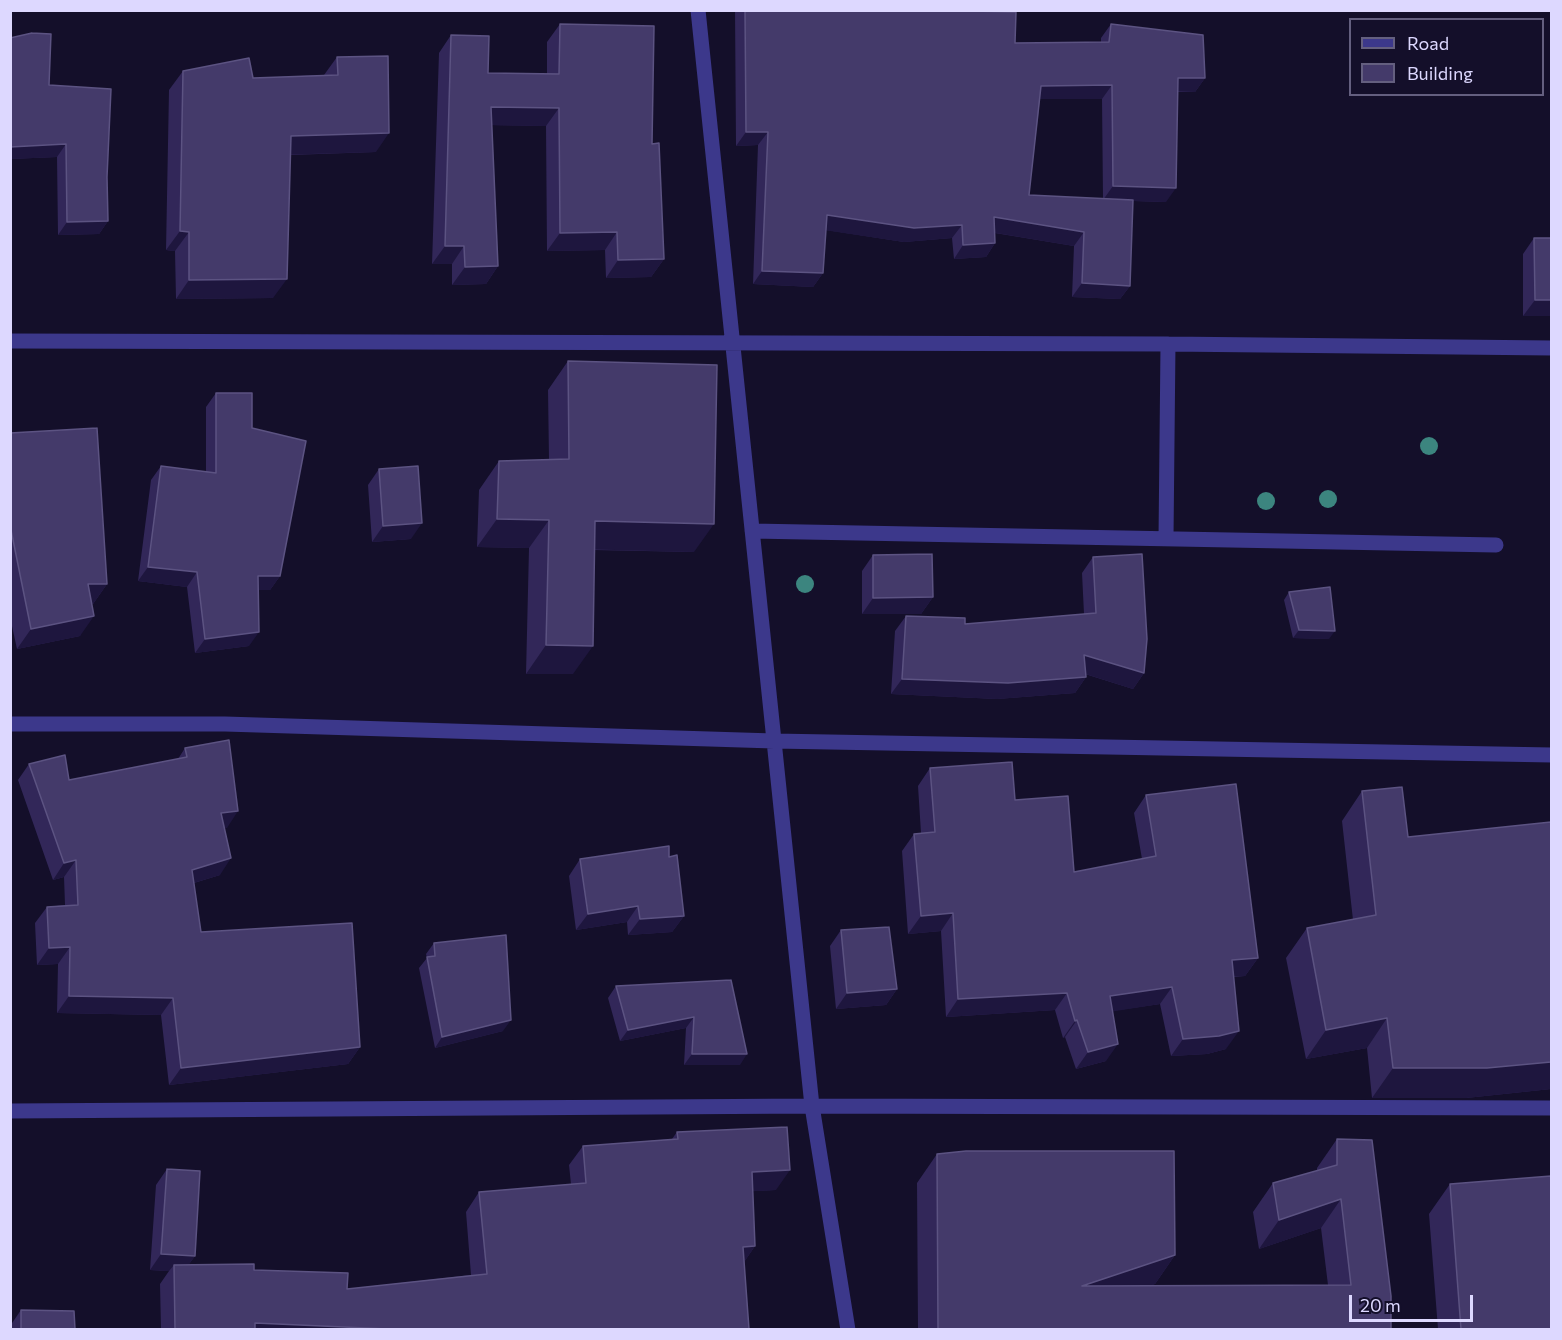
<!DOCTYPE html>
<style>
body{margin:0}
#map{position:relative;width:1562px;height:1340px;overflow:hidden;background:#140f2a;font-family:Commissioner,sans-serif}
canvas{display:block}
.frame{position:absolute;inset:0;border:12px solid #ddd8ff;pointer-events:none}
.legend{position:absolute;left:1349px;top:18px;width:195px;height:78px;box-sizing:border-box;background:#140f2a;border:2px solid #645f7f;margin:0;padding:8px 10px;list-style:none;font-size:18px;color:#ddd8ff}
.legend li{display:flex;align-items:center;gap:12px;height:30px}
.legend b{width:30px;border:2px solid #645f7f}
.scale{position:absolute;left:1349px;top:1295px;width:124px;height:27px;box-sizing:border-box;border:3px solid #ddd8ff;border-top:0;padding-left:8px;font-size:18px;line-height:21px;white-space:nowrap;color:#ddd8ff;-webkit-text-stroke:4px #140f2a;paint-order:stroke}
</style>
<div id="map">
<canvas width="1562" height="1340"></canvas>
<div class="frame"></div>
<ul class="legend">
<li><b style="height:8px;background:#3c388b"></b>Road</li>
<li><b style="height:16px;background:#443a6a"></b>Building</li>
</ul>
<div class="scale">20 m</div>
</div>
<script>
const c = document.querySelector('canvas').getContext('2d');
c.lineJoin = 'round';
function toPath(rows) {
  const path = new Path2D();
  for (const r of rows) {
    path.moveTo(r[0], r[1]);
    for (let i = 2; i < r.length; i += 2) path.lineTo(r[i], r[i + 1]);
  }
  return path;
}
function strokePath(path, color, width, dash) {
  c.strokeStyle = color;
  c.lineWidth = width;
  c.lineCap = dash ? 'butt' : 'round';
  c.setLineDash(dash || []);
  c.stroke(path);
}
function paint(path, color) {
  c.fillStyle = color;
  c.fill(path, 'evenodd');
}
strokePath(toPath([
 [698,10,812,1106,848,1330],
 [10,341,1168,344,1552,348],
 [752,531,1496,545],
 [1166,538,1168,344],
 [10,724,225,724,774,741,1552,755],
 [10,1111,812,1106,1552,1108]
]), '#3c388b', 15);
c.fillStyle = '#3c857f';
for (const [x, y] of [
 [1429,446],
 [1328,499],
 [1266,501],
 [805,584]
]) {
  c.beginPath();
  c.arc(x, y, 9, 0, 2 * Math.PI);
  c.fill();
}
paint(toPath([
 [735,10,926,10,1015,43,1101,43,1101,38,1111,24,1205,78,1195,92,1177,92,1166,202,1133,201,1130,286,1120,299,1072,297,1074,246,995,233,995,243,986,257,954,259,952,238,904,242,826,230,823,273,813,287,753,284,758,145,736,146],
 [1040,99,1102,99,1103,199,1029,195],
 [560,24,652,144,664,259,651,277,606,278,605,250,547,251,546,126,492,125,498,266,486,284,452,285,452,264,432,264,439,53,451,35,488,73,547,74,547,42],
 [10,38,49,85,107,177,108,221,99,234,58,235,57,157,10,159],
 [337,57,376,152,290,155,273,298,176,299,175,251,166,250,169,90,183,71,253,78,324,75],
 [1534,238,1551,238,1551,316,1523,316,1523,254],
 [568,361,694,552,594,550,573,674,526,674,529,548,477,547,479,490,499,461,549,460,548,390],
 [216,393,252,428,280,576,270,590,258,590,249,646,195,653,187,587,138,581,151,480,161,466,206,472,206,407],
 [10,433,107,584,93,604,92,604,80,636,17,649,10,617],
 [379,469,411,539,372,542,368,485],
 [873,555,933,597,921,614,862,614,862,571],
 [1093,557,1144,673,1133,689,1085,674,1086,677,1075,693,997,699,891,694,895,631,906,616,965,624,1084,614,1082,573],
 [1289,592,1329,639,1293,638,1284,600],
 [185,748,227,828,225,828,220,875,194,883,201,932,360,1047,348,1064,169,1085,161,1015,57,1013,58,964,37,965,35,923,47,907,65,905,64,877,53,880,18,780,29,764,69,780,178,759],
 [930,768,1015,800,1074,872,1142,859,1134,813,1146,795,1258,958,1245,976,1234,977,1226,1049,1207,1054,1171,1056,1160,1004,1112,1011,1106,1061,1076,1069,1065,1037,1063,1038,1055,1010,946,1017,941,931,908,934,902,851,914,834,921,833,918,786],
 [1362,791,1408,837,1551,822,1551,1089,1466,1098,1372,1098,1367,1048,1306,1059,1286,958,1307,928,1353,920,1342,821],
 [669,857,684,916,672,932,628,935,627,922,576,930,569,876,580,859],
 [841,930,897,989,886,1005,836,1009,830,946],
 [434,943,503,1031,435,1048,419,968,427,958,426,954],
 [731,980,740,1065,684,1065,686,1028,620,1041,608,998,616,986],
 [677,1132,776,1190,753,1191,755,1246,744,1262,749,1329,161,1329,160,1284,169,1271,150,1270,156,1185,167,1169,195,1256,189,1264,254,1270,347,1289,471,1275,466,1212,479,1192,571,1184,569,1165,583,1146,672,1139],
 [1337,1139,1391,1329,918,1329,917,1183,937,1154,1175,1255,1155,1284,1149,1286,1328,1285,1321,1228,1259,1249,1253,1212,1273,1183,1317,1171,1317,1168],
 [1450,1184,1551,1329,1438,1329,1429,1214],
 [21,1310,75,1329,10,1329,10,1326]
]), '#322759');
paint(toPath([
 [1178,78,1205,78,1195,92,1168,91],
 [1112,85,1102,99,1031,99,1041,86],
 [491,107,559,108,546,126,479,125],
 [746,132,768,132,758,145,736,146],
 [389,133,376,152,277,155,291,136],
 [66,144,57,157,10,159,10,147],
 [1113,186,1176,188,1166,202,1103,200],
 [827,215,962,225,952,238,904,242,817,229],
 [994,217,1084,232,1074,246,984,231],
 [108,221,99,234,58,235,67,222],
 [180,231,189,232,175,251,166,250],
 [617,232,605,250,547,251,560,233],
 [995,243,986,257,954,259,963,245],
 [445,246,464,246,452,264,432,264],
 [664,259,651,277,606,278,618,260],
 [498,266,486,284,452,285,465,267],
 [762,271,823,273,813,287,753,284],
 [287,279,273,298,176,299,189,280],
 [1082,283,1130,286,1120,299,1072,297],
 [1535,300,1551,300,1551,316,1523,316],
 [497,519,549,520,529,548,477,547],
 [595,521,714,524,694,552,575,549],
 [422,523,411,539,372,542,383,526],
 [148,567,197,572,187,587,138,581],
 [258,576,280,576,270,590,248,590],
 [88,584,107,584,93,604,74,604],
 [933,597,921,614,862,614,873,598],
 [94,616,80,636,17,649,31,629],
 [1299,630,1335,631,1329,639,1293,638],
 [259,632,249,646,195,653,205,639],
 [546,645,593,646,573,674,526,674],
 [1084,655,1144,673,1133,689,1073,670],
 [1086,677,1075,693,997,699,891,694,902,679],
 [238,811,227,828,210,829,221,813],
 [231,858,220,875,180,887,192,870],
 [76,860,64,877,53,880,64,863],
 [638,906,627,922,576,930,588,914],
 [953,913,941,931,908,934,921,916],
 [684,916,672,932,628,935,640,919],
 [70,947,58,964,37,965,49,948],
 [1258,958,1245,976,1220,977,1232,960],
 [1172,987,1160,1004,1097,1014,1110,996],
 [897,989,886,1005,836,1009,847,993],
 [1067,993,1055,1010,946,1017,958,999],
 [69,996,173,998,161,1015,57,1013],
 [694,1017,686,1028,620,1041,628,1030],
 [1387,1018,1367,1048,1306,1059,1326,1030],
 [511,1020,503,1031,435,1048,442,1037],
 [1077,1020,1065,1037,1063,1038,1075,1021],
 [1239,1031,1226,1049,1207,1054,1171,1056,1183,1039],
 [1118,1044,1106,1061,1076,1069,1088,1052],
 [360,1047,348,1064,169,1085,181,1068],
 [692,1054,747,1054,740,1065,684,1065],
 [1551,1062,1551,1089,1466,1098,1372,1098,1393,1068],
 [790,1170,776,1190,738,1192,752,1172],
 [1341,1199,1321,1228,1259,1249,1279,1220],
 [755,1246,742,1265,743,1247],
 [161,1254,195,1256,183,1272,174,1265,169,1271,150,1270],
 [1175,1255,1155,1284,1061,1315,1082,1286],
 [255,1323,388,1329,250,1329]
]), '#1e163e');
const building = toPath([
 [745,10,926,10,1016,12,1015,43,1109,42,1111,24,1203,35,1205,78,1178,78,1176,188,1113,186,1112,85,1041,86,1029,195,1133,200,1130,286,1082,283,1084,232,994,217,995,243,963,245,962,225,914,228,827,215,823,273,762,271,768,132,746,132,745,10],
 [560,24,654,26,652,144,659,143,664,259,618,260,617,232,560,233,559,108,491,107,498,266,465,267,464,246,445,246,451,35,489,36,488,73,559,74,560,24],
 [32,33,51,34,49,85,111,89,107,177,108,221,67,222,66,144,10,147,10,38,32,33],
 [388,56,389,133,291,136,287,279,189,280,189,232,180,231,183,71,249,58,253,78,338,75,337,57,388,56],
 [1534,238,1551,238,1551,300,1535,300,1534,238],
 [568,361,717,365,714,524,595,521,593,646,546,645,549,520,497,519,499,461,569,459,568,361],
 [216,393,252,393,252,428,306,441,280,576,258,576,259,632,205,639,197,572,148,567,161,466,216,473,216,393],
 [97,428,107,584,88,584,94,616,31,629,10,525,10,433,97,428],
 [418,466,422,523,383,526,379,469,418,466],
 [932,554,933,597,873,598,873,555,932,554],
 [1142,554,1147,639,1144,673,1084,655,1086,677,1008,683,902,679,906,616,965,618,965,624,1096,613,1093,557,1142,554],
 [1330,587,1335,631,1299,630,1289,592,1330,587],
 [229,740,238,811,221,813,231,858,192,870,201,932,352,923,360,1047,181,1068,173,998,69,996,70,947,49,948,47,907,78,905,76,860,64,863,29,764,65,755,69,780,187,757,185,748,229,740],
 [1012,762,1015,800,1068,796,1074,872,1156,856,1146,795,1236,784,1258,958,1232,960,1239,1031,1219,1036,1183,1039,1172,987,1110,996,1118,1044,1088,1052,1077,1020,1075,1021,1067,993,958,999,953,913,921,916,914,834,935,832,930,768,1012,762],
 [1402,787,1408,837,1551,822,1551,1062,1487,1068,1393,1068,1387,1018,1326,1030,1307,928,1376,915,1362,791,1402,787],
 [669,846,669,857,677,855,684,916,640,919,638,906,588,914,580,859,669,846],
 [889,927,897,989,847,993,841,930,889,927],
 [506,935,511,1020,442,1037,427,957,435,956,434,943,506,935],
 [731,980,747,1054,692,1054,694,1017,628,1030,616,986,731,980],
 [787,1127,790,1170,752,1172,755,1246,743,1247,749,1329,388,1329,255,1323,255,1329,175,1329,174,1265,254,1264,254,1270,348,1273,347,1289,487,1274,479,1192,586,1183,583,1146,678,1139,677,1132,787,1127],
 [1337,1139,1372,1140,1391,1296,1391,1329,938,1329,937,1154,966,1151,1174,1151,1175,1255,1082,1286,1351,1285,1341,1199,1279,1220,1273,1183,1337,1165,1337,1139],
 [167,1169,200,1171,195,1256,161,1254,167,1169],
 [1551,1176,1551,1329,1461,1329,1450,1184,1551,1176],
 [21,1310,74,1311,75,1329,21,1329,21,1310]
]);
paint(building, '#443a6a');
strokePath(building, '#5c5382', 1.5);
</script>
